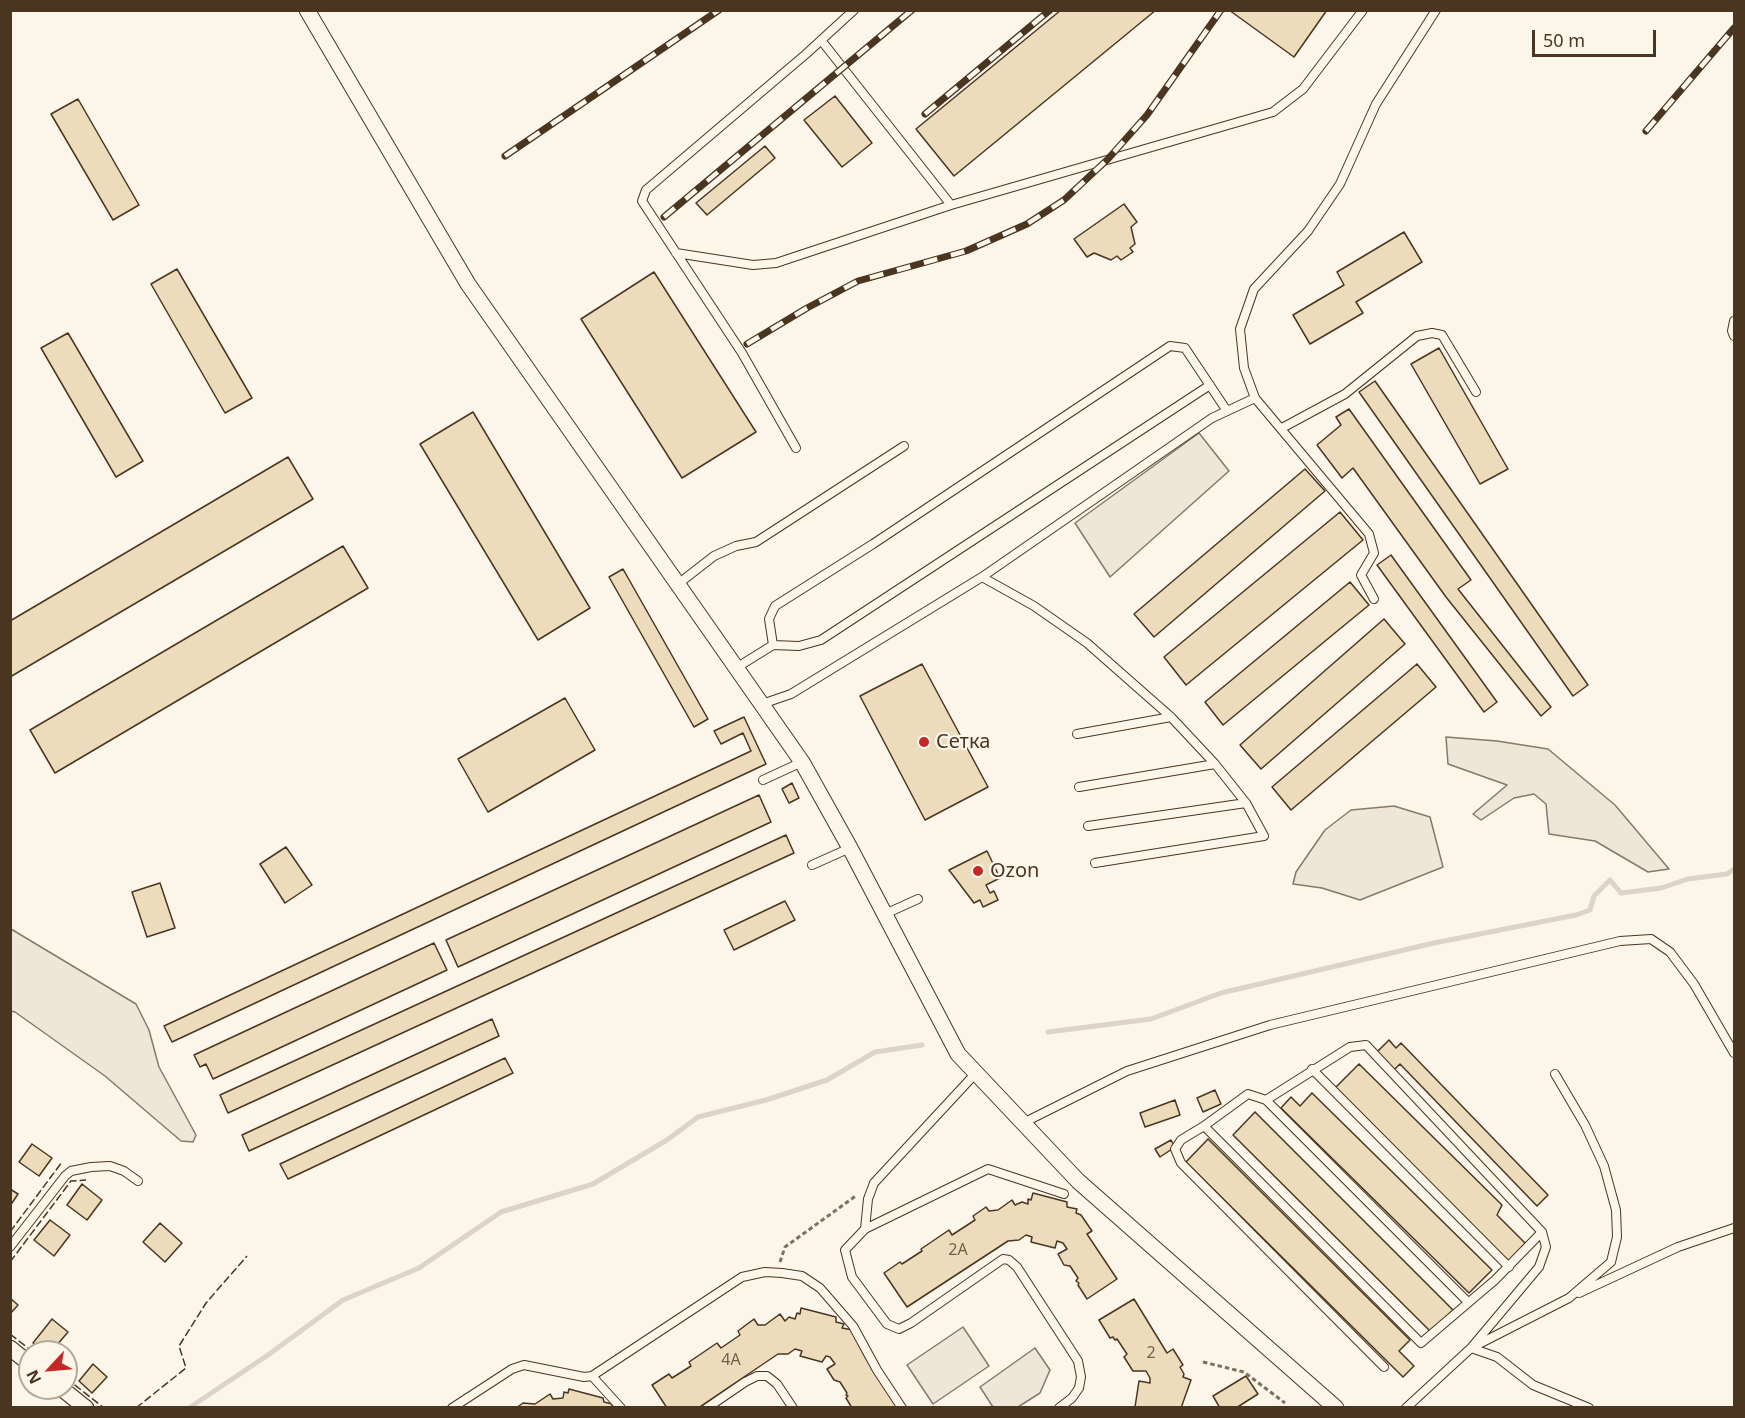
<!DOCTYPE html>
<meta charset="utf-8">
<style>
body{margin:0}
#map{position:relative;width:1745px;height:1418px;overflow:hidden;background:#fbf6e9;font-family:"Noto Sans",sans-serif}
canvas{display:block}
.frame{position:absolute;inset:0;border:12px solid #4a3520;pointer-events:none}
.north{position:absolute;left:18px;top:1340px;width:60px;height:60px;box-sizing:border-box;background:#fbf6e9;border:2px solid #b4a999;border-radius:50%;rotate:244deg;font-size:16px;font-weight:700;line-height:24px;text-align:center;color:#4a3520}
.north::after{content:'';display:block;margin:auto;width:21px;height:27px;background:#c62828;clip-path:polygon(50% 0,100% 100%,50% 72%,0 100%)}
.scale{position:absolute;left:1532px;top:30px;width:124px;height:27px;box-sizing:border-box;border:3px solid #4a3520;border-top:0;padding-left:8px;font-size:18px;line-height:21px;white-space:nowrap;color:#4a3520;-webkit-text-stroke:4px #fbf6e9;paint-order:stroke}
</style>
<div id="map">
<canvas width="1745" height="1418"></canvas>
<div class="frame"></div>
<div class="north">N</div>
<div class="scale">50 m</div>
</div>
<script>
const c = document.querySelector('canvas').getContext('2d');
c.lineJoin = 'round';
function paint(path, color) {
  c.fillStyle = color;
  c.fill(path, 'evenodd');
}
function toPath(rows) {
  const path = new Path2D();
  for (const r of rows) {
    path.moveTo(r[0], r[1]);
    for (let i = 2; i < r.length; i += 2) path.lineTo(r[i], r[i + 1]);
  }
  return path;
}
function strokePath(path, color, width, dash) {
  c.strokeStyle = color;
  c.lineWidth = width;
  c.lineCap = dash ? 'butt' : 'round';
  c.setLineDash(dash || []);
  c.stroke(path);
}
function label(font, color, halo, rows, align = 'center') {
  c.font = font + ' "Noto Sans",sans-serif';
  c.lineWidth = 4.5;
  c.setLineDash([]);
  c.textBaseline = 'middle';
  c.strokeStyle = halo;
  c.fillStyle = color;
  for (const [text, x, y, turn = 0] of rows) {
    c.save();
    c.translate(x, y);
    c.rotate((+turn || 0) * Math.PI / 180);
    c.textAlign = isNaN(turn) ? turn : align;
    if (halo) c.strokeText(text, 0, 0);
    c.fillText(text, 0, 0);
    c.restore();
  }
}
const green = toPath([
 [1199,433,1229,471,1110,577,1075,523,1199,433],
 [1446,737,1497,741,1548,749,1615,805,1669,869,1648,872,1595,841,1549,834,1546,804,1534,794,1514,798,1481,820,1473,814,1507,785,1448,764,1446,737],
 [1394,806,1430,817,1443,867,1360,900,1322,888,1293,884,1296,872,1325,830,1351,810,1394,806],
 [11,929,136,1004,149,1030,159,1067,196,1135,193,1142,181,1141,105,1076,15,1012,11,1011,11,929],
 [963,1327,989,1366,933,1404,907,1365,963,1327],
 [1035,1348,1050,1370,1040,1393,1018,1407,993,1407,980,1387,1035,1348]
]);
paint(green, '#ede6d9');
strokePath(green, '#887966', 1.5);
strokePath(toPath([
 [1048,1032,1151,1019,1221,993,1434,943,1576,915,1590,910,1594,896,1610,880,1621,893,1661,888,1688,879,1727,874,1734,869],
 [189,1408,268,1355,343,1300,419,1268,501,1212,593,1184,667,1140,698,1117,766,1100,827,1080,875,1052,922,1045]
]), '#dcd4c6', 5);
const building = toPath([
 [1061,10,1156,10,954,176,916,129,1061,10],
 [1229,10,1327,10,1294,57,1229,10],
 [835,96,872,143,842,167,804,120,835,96],
 [78,99,139,205,113,220,51,114,78,99],
 [765,146,775,158,707,215,696,203,765,146],
 [1124,204,1137,222,1131,227,1135,244,1130,248,1133,252,1121,260,1117,256,1111,260,1094,253,1087,257,1074,239,1124,204],
 [1404,232,1422,262,1356,302,1363,313,1310,344,1293,315,1344,285,1337,272,1404,232],
 [177,269,252,398,225,413,151,284,177,269],
 [654,272,756,432,682,478,581,319,654,272],
 [68,333,143,461,116,477,41,348,68,333],
 [1439,348,1508,469,1480,484,1411,364,1439,348],
 [1375,381,1588,685,1573,696,1359,392,1375,381],
 [1349,409,1471,580,1458,589,1551,707,1541,716,1446,597,1353,468,1342,478,1317,445,1341,425,1336,417,1349,409],
 [473,412,590,608,538,640,420,444,473,412],
 [288,457,313,499,10,677,10,621,288,457],
 [1305,469,1325,491,1154,637,1134,614,1305,469],
 [1340,512,1363,540,1186,685,1164,657,1340,512],
 [343,546,368,588,55,773,30,730,343,546],
 [1391,555,1497,702,1484,712,1377,565,1391,555],
 [623,569,708,719,694,727,609,577,623,569],
 [1350,582,1369,605,1223,725,1205,702,1350,582],
 [1384,619,1405,644,1261,769,1240,745,1384,619],
 [922,664,988,787,925,820,860,696,922,664],
 [1417,664,1436,687,1291,810,1272,787,1417,664],
 [565,698,595,750,488,812,458,759,565,698],
 [744,717,766,764,172,1042,164,1026,751,751,743,733,721,744,714,731,744,717],
 [792,783,799,798,789,803,782,789,792,783],
 [759,795,771,822,458,967,446,940,759,795],
 [786,835,794,853,228,1113,220,1095,786,835],
 [286,847,312,885,285,903,260,864,286,847],
 [987,851,1000,878,986,885,990,893,994,891,998,900,983,907,980,900,974,903,949,870,987,851],
 [160,883,175,928,147,937,132,892,160,883],
 [785,901,795,920,734,950,724,930,785,901],
 [434,943,447,970,213,1079,206,1064,200,1067,194,1055,434,943],
 [492,1019,499,1036,249,1151,242,1135,492,1019],
 [1389,1040,1396,1048,1401,1043,1548,1195,1537,1206,1400,1064,1393,1071,1376,1053,1389,1040],
 [505,1058,513,1073,288,1179,280,1164,505,1058],
 [1359,1064,1502,1205,1497,1215,1527,1245,1510,1263,1334,1089,1359,1064],
 [1215,1090,1221,1104,1203,1112,1197,1098,1215,1090],
 [1312,1093,1492,1270,1469,1293,1281,1108,1291,1097,1300,1106,1312,1093],
 [1175,1100,1180,1115,1145,1127,1140,1113,1175,1100],
 [1255,1112,1453,1310,1431,1332,1233,1135,1255,1112],
 [1208,1139,1410,1340,1399,1351,1414,1366,1403,1377,1186,1162,1208,1139],
 [1171,1140,1175,1147,1160,1157,1155,1149,1171,1140],
 [32,1144,52,1158,39,1176,19,1162,32,1144],
 [82,1184,102,1200,87,1220,67,1205,82,1184],
 [10,1189,18,1194,10,1206,10,1189],
 [1033,1193,1067,1202,1067,1207,1077,1209,1076,1213,1081,1215,1092,1231,1087,1234,1117,1279,1087,1299,1078,1285,1079,1283,1076,1281,1078,1278,1070,1266,1064,1265,1058,1254,1067,1249,1063,1243,1057,1241,1055,1248,1031,1242,1032,1237,1026,1235,1019,1240,1008,1241,907,1307,884,1273,900,1262,902,1264,922,1251,921,1249,949,1230,952,1235,975,1220,973,1216,986,1207,989,1211,998,1210,1012,1200,1015,1205,1022,1202,1028,1204,1028,1199,1031,1200,1033,1193],
 [50,1220,70,1235,54,1256,34,1240,50,1220],
 [160,1223,182,1243,165,1262,143,1242,160,1223],
 [10,1298,18,1305,10,1314,10,1298],
 [1134,1299,1167,1353,1173,1349,1183,1365,1180,1367,1184,1374,1183,1377,1191,1380,1181,1408,1135,1407,1139,1381,1150,1383,1150,1378,1146,1371,1133,1371,1124,1357,1127,1354,1117,1339,1115,1340,1113,1337,1110,1338,1099,1320,1134,1299],
 [801,1308,836,1317,836,1322,844,1324,842,1328,853,1330,863,1345,860,1347,865,1357,899,1405,896,1408,852,1408,846,1398,848,1396,846,1395,847,1393,840,1382,834,1380,827,1369,835,1364,830,1357,826,1356,822,1362,800,1356,802,1351,795,1349,788,1354,778,1354,698,1408,667,1408,652,1385,669,1374,672,1378,691,1366,689,1362,717,1343,721,1348,740,1335,738,1331,754,1319,758,1325,765,1325,780,1314,785,1321,789,1317,795,1319,797,1313,800,1314,801,1308],
 [52,1319,68,1332,51,1352,44,1352,33,1343,52,1319],
 [93,1364,107,1377,92,1393,79,1381,93,1364],
 [1246,1376,1258,1394,1236,1408,1220,1408,1213,1396,1246,1376],
 [569,1389,603,1398,604,1402,612,1404,612,1408,516,1408,523,1403,535,1404,550,1394,553,1399,563,1398,564,1392,568,1393,569,1389]
]);
paint(building, '#ecdcbc');
strokePath(building, '#4a3520', 1.5);
const lane = toPath([
 [821,40,951,205,1273,112,1303,89,1363,10],
 [676,253,753,265,776,263,951,205],
 [1734,321,1732,331,1734,336],
 [1282,428,1345,394,1417,336,1432,333,1442,335,1476,392],
 [796,448,742,353,642,201,646,190,806,54,854,10],
 [982,577,1034,606,1087,643,1171,717,1215,764,1246,803,1264,836,1095,863],
 [678,584,714,556,736,546,756,542,904,446],
 [1374,599,1361,575,1374,553,1369,534,1255,398,1244,368,1240,329,1254,289,1308,231,1340,184,1376,104,1436,10],
 [773,645,799,646,821,640,1210,385],
 [736,668,773,645,769,619,775,606,873,544,1170,346,1185,348,1227,411],
 [762,704,791,694,982,577,1212,418,1255,398],
 [1077,734,1171,717],
 [763,780,802,762],
 [1079,787,1215,764],
 [1088,826,1246,803],
 [812,865,850,848],
 [885,914,918,899],
 [1312,1069,1509,1267],
 [975,1074,874,1183,868,1199,865,1229,845,1250,852,1277,887,1324,899,1329,911,1323,1003,1259,1009,1260,1017,1267,1078,1361,1081,1377,1079,1388,1072,1398,1059,1408],
 [1266,1100,1468,1302],
 [1023,1123,1127,1071,1270,1025,1620,941,1651,939,1670,952,1694,984,1734,1053],
 [1204,1126,1421,1343,1495,1280,1542,1232],
 [865,1229,988,1169,1064,1194],
 [10,1247,65,1176,71,1171,91,1167,110,1166,124,1171,138,1181],
 [1579,1293,1678,1247,1734,1228],
 [1475,1346,1569,1298,1611,1262,1617,1237,1616,1210,1604,1166,1585,1125,1555,1074],
 [1471,1348,1497,1357,1533,1385,1589,1408],
 [1384,1367,1181,1163,1175,1149,1181,1140,1204,1126,1248,1094,1266,1100,1350,1047,1366,1045,1542,1232,1546,1247,1539,1267,1471,1348,1406,1408],
 [592,1376,742,1277,765,1272,782,1273,802,1276,820,1288,853,1326,877,1370,902,1408],
 [452,1408,512,1369,524,1365,584,1377,592,1376,621,1408],
 [707,1408,745,1382,757,1376,767,1376,777,1384,793,1408]
]);
const street = toPath([
 [307,10,468,284,802,762,850,848,958,1054,1078,1181,1336,1408],
 [10,1348,30,1364],
 [61,1388,86,1408]
]);
strokePath(lane, '#4a3520', 10);
strokePath(street, '#4a3520', 17);
strokePath(toPath([
 [780,1262,785,1247,857,1195],
 [1203,1362,1244,1372,1285,1403]
]), '#7f6f5c', 3, [4.5, 3]);
strokePath(lane, '#fbf6e9', 8);
strokePath(street, '#fbf6e9', 15);
const rail = toPath([
 [925,114,1050,10],
 [1646,131,1734,28],
 [505,156,719,10],
 [664,217,912,10],
 [747,344,807,308,858,281,966,251,1027,224,1064,200,1108,159,1147,115,1221,10]
]);
strokePath(rail, '#4a3520', 7);
strokePath(rail, '#fbf6e9', 4.5, [14]);
strokePath(toPath([
 [10,1232,62,1162],
 [10,1262,71,1181,86,1180],
 [10,1334,33,1352],
 [66,1378,104,1408],
 [136,1408,186,1368,179,1346,206,1303,247,1256]
]), '#4a3520', 1.5, [8, 3]);
for (const [x, y, r, color] of [
 [924,742,6,"#c62828"],
 [978,871,6,"#c62828"]
]) {
  const dot = new Path2D();
  dot.arc(x, y, r, 0, 2 * Math.PI);
  c.fillStyle = color;
  c.fill(dot);
  strokePath(dot, '#fbf6e9', 2);
}
label('16px', '#725f47', null, [
 ["2А",958,1250],
 ["2",1151,1353],
 ["4А",731,1360]
]);
label('20px', '#4a3520', '#fbf6e9', [
 ["Сетка",936,742],
 ["Ozon",990,871]
], 'left');
</script>
